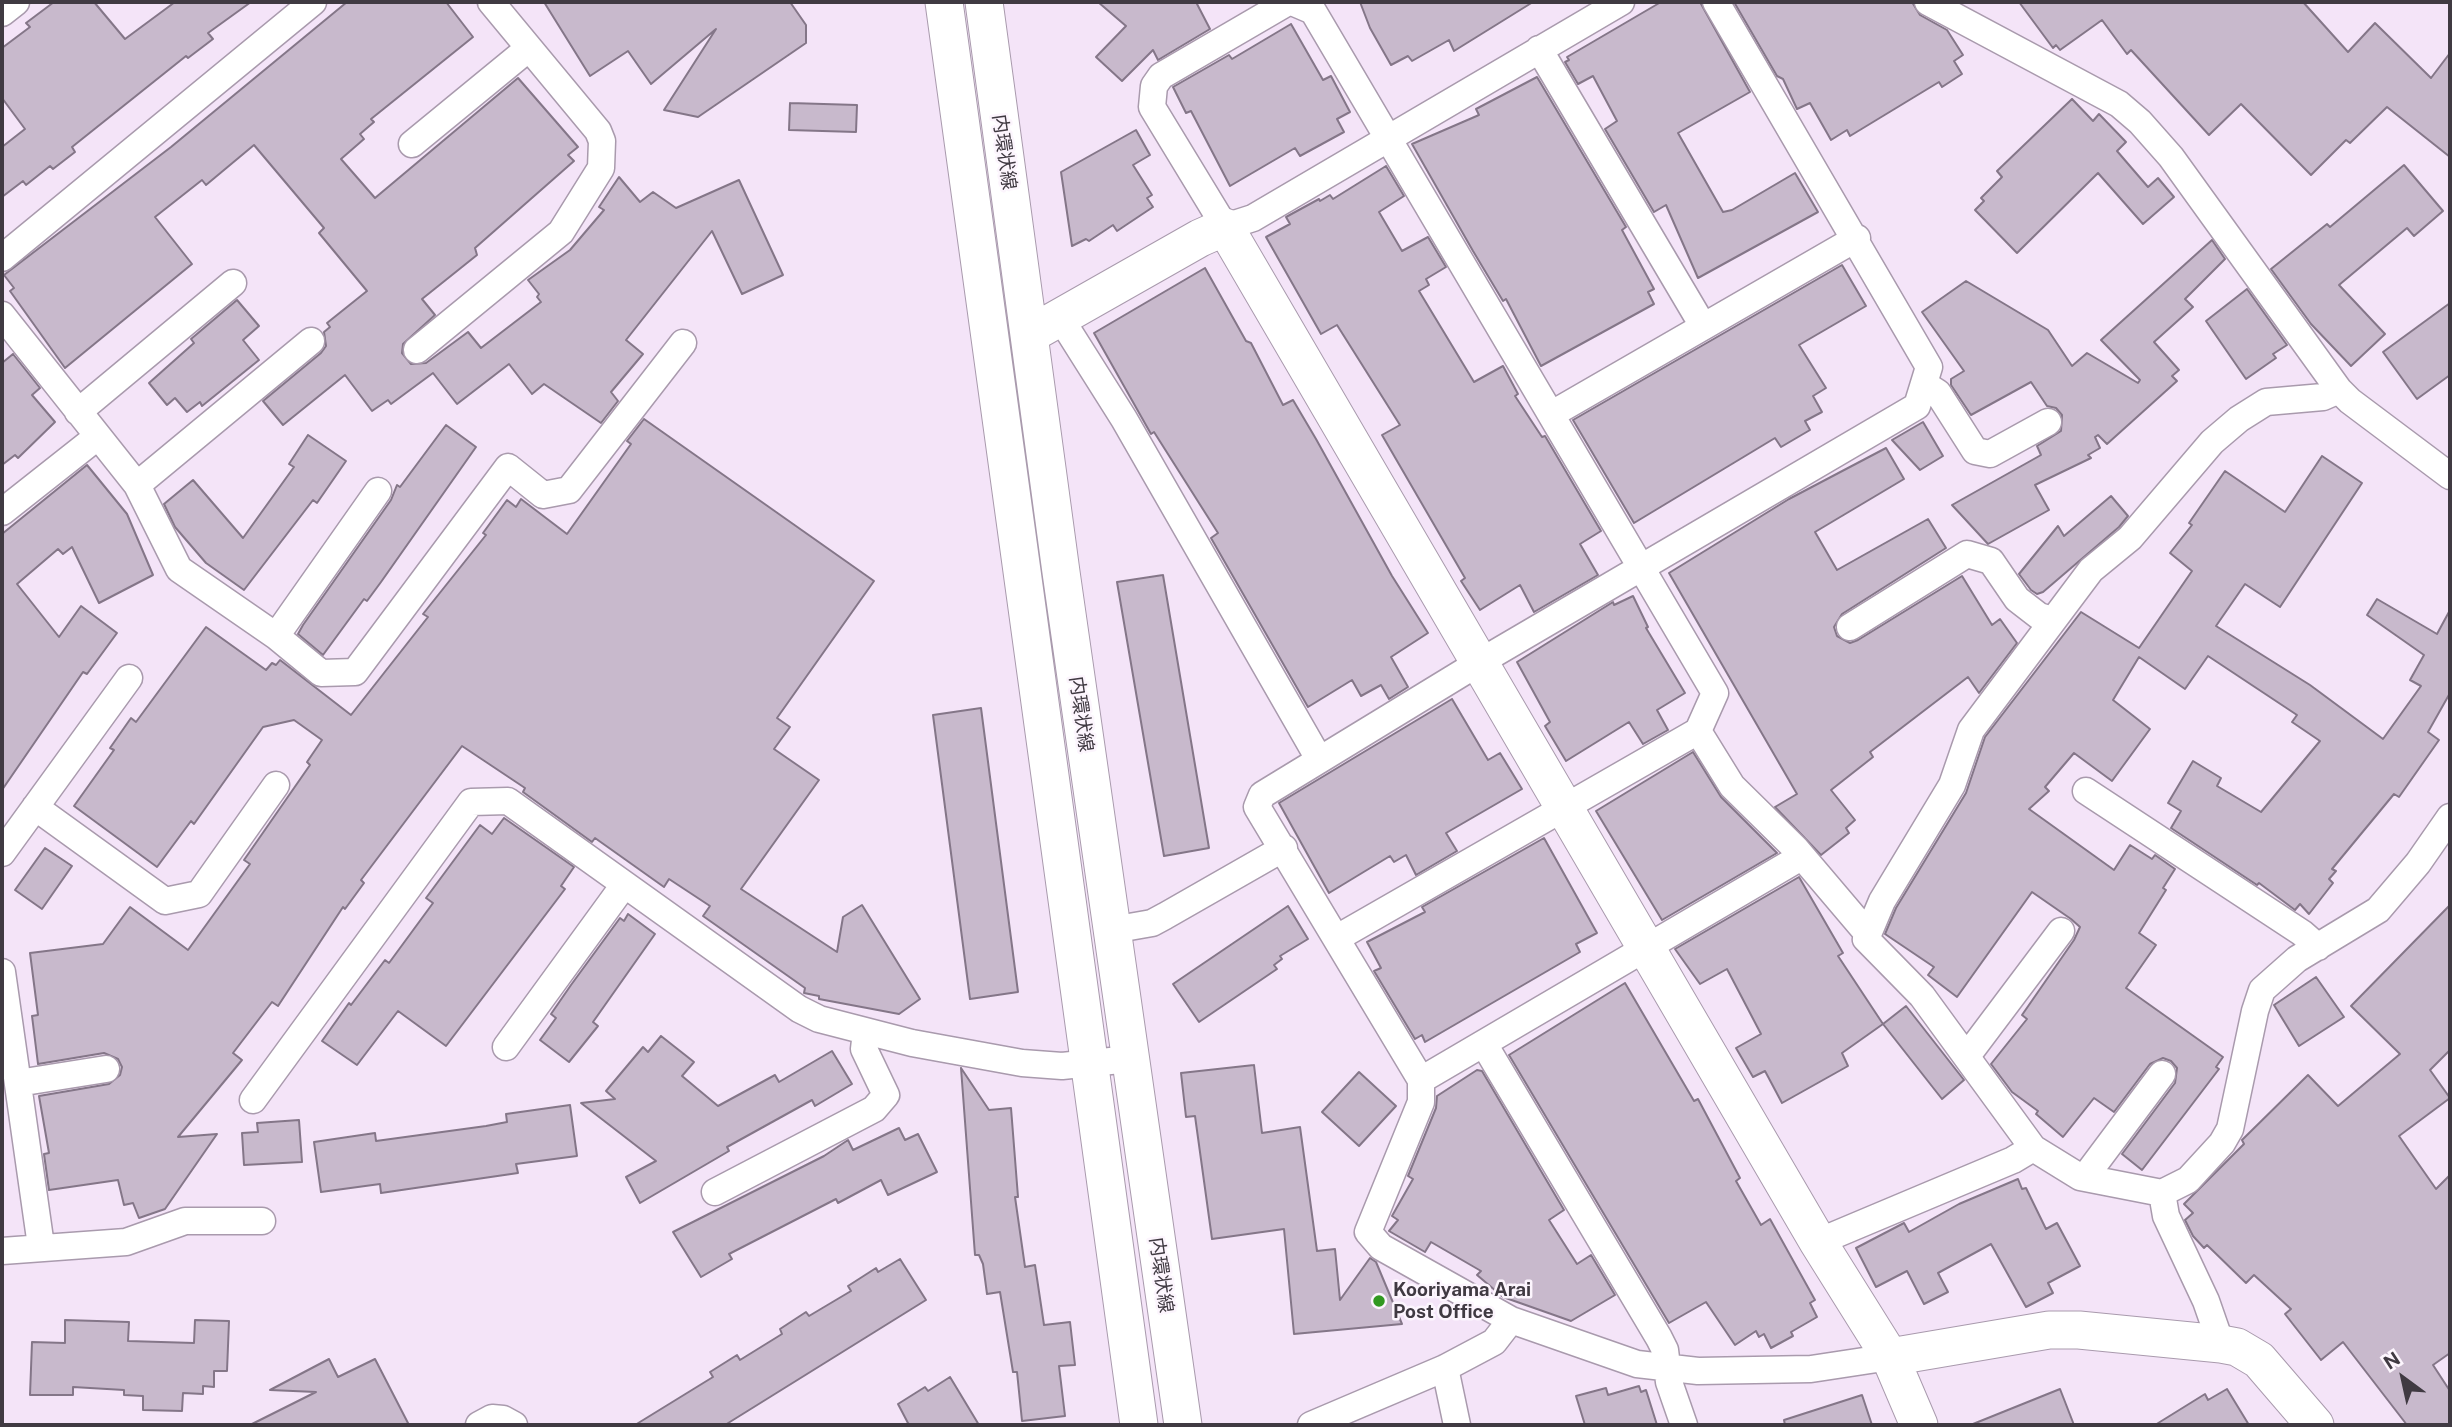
<!DOCTYPE html>
<meta charset="utf-8">
<style>
body{margin:0}
#map{position:relative;width:2452px;height:1427px;overflow:hidden;background:#f4e4f8;font-family:"Public Sans",sans-serif}
canvas{display:block}
.frame{position:absolute;inset:0;border:4px solid #403a42;pointer-events:none}
.north{position:absolute;left:2368px;top:1343px;width:70px;height:70px;-webkit-text-stroke:5px #fcf5fd;paint-order:stroke;rotate:327deg;font-size:19px;font-weight:700;line-height:28px;text-align:center;color:#403a42}
.north::after{content:'';display:block;margin:auto;width:24px;height:32px;background:#403a42;clip-path:polygon(50% 0,100% 100%,50% 72%,0 100%)}
</style>
<div id="map">
<canvas width="2452" height="1427"></canvas>
<div class="frame"></div>
<div class="north">N</div>
</div>
<script>
const c = document.querySelector('canvas').getContext('2d');
c.lineJoin = 'round';
function paint(path, color) {
  c.fillStyle = color;
  c.fill(path, 'evenodd');
}
function toPath(rows) {
  const path = new Path2D();
  for (const r of rows) {
    path.moveTo(r[0], r[1]);
    for (let i = 2; i < r.length; i += 2) path.lineTo(r[i], r[i + 1]);
  }
  return path;
}
function strokePath(path, color, width, dash) {
  c.strokeStyle = color;
  c.lineWidth = width;
  c.lineCap = dash ? 'butt' : 'round';
  c.setLineDash(dash || []);
  c.stroke(path);
}
function label(font, color, halo, rows, align = 'center') {
  c.font = font + ' "Public Sans","Noto Sans JP",sans-serif';
  c.lineWidth = 5;
  c.setLineDash([]);
  c.textBaseline = 'middle';
  c.strokeStyle = halo;
  c.fillStyle = color;
  for (const [text, x, y, turn = 0] of rows) {
    c.save();
    c.translate(x, y);
    c.rotate((+turn || 0) * Math.PI / 180);
    c.textAlign = isNaN(turn) ? turn : align;
    if (halo) c.strokeText(text, 0, 0);
    c.fillText(text, 0, 0);
    c.restore();
  }
}
const building = toPath([
 [54,2,94,2,125,39,175,2,251,2,208,33,213,39,188,58,186,56,72,147,75,152,53,169,50,166,26,185,23,181,2,197,2,147,25,129,2,98,2,48,30,27,26,23,54,2],
 [347,2,446,2,473,37,371,119,374,122,360,134,364,139,341,159,375,198,518,78,578,147,568,155,574,161,475,248,477,255,422,299,435,315,403,344,402,353,411,364,426,363,468,332,481,348,541,302,537,297,539,294,528,280,570,250,604,210,599,207,619,177,640,202,653,192,676,208,739,180,783,275,742,294,712,231,626,340,643,354,611,392,618,401,601,423,544,384,532,394,509,364,457,404,433,373,391,404,388,400,372,411,345,375,283,425,263,401,321,353,326,346,324,332,330,327,327,323,367,291,319,233,324,228,254,145,206,185,202,180,155,217,192,264,65,368,10,291,14,288,4,275,171,147,347,2],
 [544,2,790,2,806,25,806,43,698,117,664,110,716,29,651,84,628,51,590,76,544,2],
 [1098,2,1196,2,1210,29,1158,60,1153,50,1122,81,1096,57,1126,26,1098,2],
 [1360,2,1533,2,1454,51,1449,40,1412,61,1408,56,1391,65,1370,28,1360,2],
 [1661,2,1700,2,1750,92,1678,133,1723,212,1732,210,1795,173,1818,212,1698,278,1666,205,1654,212,1605,129,1617,121,1593,76,1578,84,1565,62,1569,60,1567,57,1661,2],
 [1734,2,1912,2,1920,15,1947,30,1963,55,1954,61,1962,74,1942,87,1939,82,1850,136,1847,130,1831,140,1810,103,1797,109,1783,79,1777,76,1734,2],
 [2019,2,2303,2,2348,52,2375,23,2431,78,2450,53,2450,157,2387,107,2350,143,2346,140,2311,175,2241,104,2209,135,2131,50,2127,54,2102,20,2060,50,2056,45,2053,48,2019,2],
 [1291,24,1323,80,1331,76,1350,112,1337,119,1344,132,1300,156,1295,148,1230,186,1191,111,1186,113,1173,87,1229,55,1232,59,1291,24],
 [1537,77,1626,227,1622,230,1654,289,1648,292,1654,304,1541,366,1506,299,1503,301,1473,251,1412,144,1479,115,1476,109,1537,77],
 [2072,99,2093,121,2099,114,2126,142,2117,151,2148,187,2158,178,2174,197,2143,224,2098,173,2017,253,1975,210,1984,201,1981,198,2002,177,1997,171,2072,99],
 [790,103,857,105,856,132,789,130,790,103],
 [1136,130,1150,155,1133,165,1152,195,1147,198,1153,207,1117,231,1113,225,1089,241,1086,239,1072,246,1061,172,1136,130],
 [2404,165,2443,211,2414,236,2407,228,2339,285,2385,334,2351,366,2311,324,2271,269,2327,224,2330,227,2404,165],
 [1386,166,1404,196,1379,212,1402,251,1428,237,1446,267,1426,279,1429,285,1419,291,1474,382,1503,366,1518,394,1515,396,1542,437,1545,436,1601,531,1580,544,1598,575,1534,612,1520,585,1480,610,1461,581,1465,578,1382,435,1400,425,1337,325,1321,334,1266,237,1290,224,1286,217,1319,199,1320,201,1330,195,1333,199,1386,166],
 [2212,240,2225,259,2185,299,2193,307,2154,342,2179,370,2172,376,2177,381,2107,444,2098,435,2095,437,2100,448,2088,455,2091,458,2035,485,2049,510,1988,544,1952,505,2041,455,2037,446,2061,431,2062,415,2056,408,2047,406,2031,382,1971,415,1951,385,1951,379,1964,371,1922,312,1966,281,2048,330,2072,366,2087,353,2138,383,2140,380,2101,340,2212,240],
 [1842,265,1866,306,1799,345,1826,388,1813,396,1822,412,1805,421,1810,430,1781,447,1775,438,1634,523,1573,420,1842,265],
 [1205,268,1246,341,1251,343,1283,405,1293,400,1316,439,1392,576,1428,633,1391,657,1408,687,1389,699,1381,685,1361,696,1352,680,1308,707,1211,538,1218,533,1154,432,1151,434,1094,333,1205,268],
 [2247,289,2287,345,2273,354,2276,358,2246,379,2206,321,2247,289],
 [237,300,259,326,243,340,259,360,202,406,200,402,187,412,175,398,167,405,149,383,194,343,191,339,237,300],
 [2450,303,2450,375,2417,399,2383,352,2450,303],
 [13,354,40,388,32,395,55,422,18,458,15,455,2,465,2,363,13,354],
 [644,419,874,581,777,718,790,727,774,749,819,780,741,889,837,952,843,917,862,905,920,999,899,1014,819,999,819,996,804,993,805,988,703,916,710,906,669,879,664,887,595,838,592,842,523,792,525,788,462,746,361,880,364,883,345,909,343,907,278,1006,272,1002,233,1053,242,1060,178,1137,217,1134,165,1209,139,1218,133,1203,124,1205,118,1180,49,1190,44,1154,49,1153,39,1096,109,1084,120,1075,122,1067,118,1059,104,1053,38,1064,32,1016,38,1015,30,953,103,944,130,907,188,950,250,864,244,860,310,765,307,762,322,740,294,720,263,727,194,824,191,821,157,867,74,806,114,750,110,748,131,718,136,722,206,627,266,670,272,663,276,665,280,660,351,715,428,617,423,614,486,535,483,533,507,500,516,507,521,499,567,534,631,444,627,441,644,419],
 [1923,422,1943,456,1920,470,1892,440,1923,422],
 [446,425,476,447,381,582,367,601,364,599,323,655,298,634,303,625,391,500,397,485,400,487,446,425],
 [308,435,346,461,317,503,313,500,244,590,206,563,175,527,164,504,193,480,243,538,294,467,289,464,308,435],
 [1886,448,1904,479,1815,532,1837,570,1928,519,1946,548,1842,614,1834,627,1837,636,1850,643,1858,640,1962,576,1992,625,2000,619,2017,643,1979,693,1968,677,1870,752,1873,757,1831,790,1855,820,1846,828,1849,833,1821,855,1775,807,1797,794,1669,573,1789,499,1886,448],
 [2322,456,2362,483,2280,607,2245,584,2216,626,2310,685,2383,739,2421,686,2410,680,2424,655,2367,615,2377,599,2437,634,2450,610,2450,693,2428,732,2439,740,2399,797,2394,794,2332,869,2336,871,2329,879,2333,883,2309,914,2300,904,2295,910,2259,883,2257,885,2171,828,2181,811,2168,803,2193,761,2221,778,2217,786,2261,812,2320,741,2292,722,2297,715,2208,656,2185,689,2139,657,2113,700,2150,729,2112,781,2074,753,2045,787,2049,791,2029,809,2114,870,2130,845,2152,859,2155,855,2175,869,2163,888,2166,890,2139,933,2156,945,2126,988,2223,1057,2216,1067,2219,1069,2142,1170,2122,1154,2175,1083,2177,1068,2171,1061,2163,1058,2150,1064,2114,1112,2094,1098,2063,1137,2036,1114,2038,1111,2012,1092,1991,1064,2027,1019,2022,1015,2074,940,2080,927,2071,919,2032,892,1957,997,1928,975,1934,967,1885,934,1896,908,1966,793,1985,737,2081,612,2139,648,2192,571,2170,553,2192,525,2189,523,2225,471,2285,512,2322,456],
 [87,465,127,514,153,575,99,603,72,547,63,554,58,549,17,584,59,637,81,606,117,633,87,674,83,672,2,790,2,534,87,465],
 [2111,496,2128,516,2119,527,2043,592,2037,594,2031,590,2019,574,2058,526,2064,536,2111,496],
 [1163,575,1209,848,1164,856,1117,582,1163,575],
 [1633,596,1648,627,1646,628,1685,693,1657,710,1668,730,1643,744,1629,722,1566,761,1545,726,1550,722,1517,662,1613,602,1614,605,1633,596],
 [1452,699,1488,760,1500,753,1522,789,1446,833,1457,851,1416,875,1406,855,1394,862,1390,856,1329,893,1279,803,1452,699],
 [981,708,1018,992,970,999,933,715,981,708],
 [1693,752,1721,797,1777,853,1662,920,1596,811,1693,752],
 [504,818,574,867,561,886,565,889,446,1046,398,1011,357,1065,322,1041,349,1003,351,1005,385,960,389,963,433,903,426,898,480,825,492,834,504,818],
 [1544,838,1597,933,1576,944,1580,952,1425,1042,1422,1035,1415,1039,1374,971,1381,968,1367,942,1425,912,1422,907,1544,838],
 [45,848,72,866,42,909,15,890,45,848],
 [1799,877,1843,953,1838,956,1883,1024,1842,1053,1848,1066,1782,1103,1765,1071,1753,1077,1736,1048,1761,1034,1727,969,1700,984,1675,949,1799,877],
 [2450,905,2450,1050,2430,1070,2450,1098,2399,1136,2436,1189,2450,1175,2450,1353,2433,1365,2450,1391,2450,1425,2407,1425,2343,1342,2321,1360,2285,1314,2291,1309,2254,1275,2246,1283,2207,1245,2204,1248,2193,1236,2185,1220,2193,1213,2184,1204,2244,1144,2242,1140,2308,1075,2338,1106,2400,1054,2351,1006,2450,905],
 [1288,906,1308,939,1280,956,1282,959,1274,965,1277,969,1199,1022,1173,984,1288,906],
 [628,914,655,934,593,1022,598,1026,569,1062,540,1040,556,1018,551,1014,571,985,620,918,624,921,628,914],
 [2316,977,2344,1017,2299,1046,2274,1005,2316,977],
 [1625,983,1694,1101,1698,1099,1740,1178,1736,1181,1761,1225,1770,1219,1815,1300,1810,1303,1817,1317,1791,1332,1793,1336,1771,1348,1764,1334,1759,1337,1756,1331,1735,1345,1706,1302,1669,1323,1509,1055,1625,983],
 [1906,1006,1964,1080,1942,1099,1883,1024,1906,1006],
 [661,1036,694,1062,682,1076,718,1106,775,1075,779,1082,832,1051,852,1084,815,1106,812,1100,727,1147,729,1151,640,1203,626,1177,656,1161,581,1103,615,1099,606,1091,643,1047,648,1052,661,1036],
 [1254,1065,1262,1133,1300,1127,1317,1251,1335,1249,1340,1300,1370,1258,1376,1262,1402,1324,1294,1334,1284,1229,1212,1239,1195,1116,1186,1117,1181,1073,1254,1065],
 [961,1068,989,1110,1011,1108,1018,1197,1015,1197,1025,1267,1035,1265,1044,1325,1070,1322,1075,1365,1059,1366,1065,1416,1022,1421,1017,1372,1013,1372,1000,1292,987,1294,983,1264,979,1255,975,1255,961,1068],
 [1477,1070,1482,1071,1564,1210,1549,1220,1577,1264,1591,1255,1615,1295,1571,1321,1503,1297,1477,1275,1481,1271,1431,1242,1425,1252,1389,1231,1398,1220,1392,1216,1413,1179,1408,1176,1436,1108,1437,1096,1477,1070],
 [1359,1072,1396,1106,1359,1146,1322,1112,1359,1072],
 [570,1105,577,1156,516,1164,518,1173,381,1193,380,1184,321,1192,314,1142,375,1133,376,1141,486,1126,507,1122,506,1114,570,1105],
 [299,1120,302,1162,244,1165,242,1133,258,1132,257,1123,299,1120],
 [899,1128,905,1140,918,1134,937,1172,888,1195,881,1180,838,1203,836,1199,729,1254,732,1259,701,1277,673,1232,824,1156,848,1140,853,1150,899,1128],
 [2018,1179,2022,1189,2026,1188,2046,1229,2057,1223,2080,1266,2048,1283,2053,1293,2026,1307,1991,1244,1938,1273,1948,1292,1924,1304,1907,1271,1876,1287,1856,1248,1904,1223,1909,1232,1959,1204,2018,1179],
 [900,1259,926,1300,725,1425,635,1425,713,1377,710,1372,737,1355,740,1360,782,1334,780,1329,806,1312,809,1316,851,1291,848,1286,876,1268,878,1272,900,1259],
 [65,1320,129,1322,128,1341,194,1343,195,1320,229,1321,227,1371,214,1371,214,1387,203,1386,203,1394,183,1393,182,1411,143,1410,143,1396,124,1395,124,1390,73,1387,73,1395,30,1395,32,1342,65,1343,65,1320],
 [329,1359,338,1377,375,1359,409,1425,250,1425,316,1392,270,1390,329,1359],
 [950,1377,979,1425,909,1425,898,1404,925,1387,928,1391,950,1377],
 [1639,1386,1641,1392,1646,1390,1657,1425,1585,1425,1576,1396,1606,1388,1608,1395,1639,1386],
 [2060,1389,2074,1425,1973,1425,1973,1424,2060,1389],
 [2227,1389,2249,1425,2155,1425,2205,1394,2208,1400,2227,1389],
 [1862,1395,1872,1425,1785,1425,1784,1420,1862,1395]
]);
paint(building, '#c8b9cc');
strokePath(building, '#847688', 2);
const street = toPath([
 [1288,2,1161,76,1154,86,1152,107,1225,227,1253,218,1621,2],
 [1292,2,1313,11,1715,693,1698,731,1337,938],
 [1928,2,2119,104,2140,122,2171,157,2339,390,2350,401,2450,476],
 [2,13,16,2],
 [1539,49,1703,326],
 [412,144,529,48],
 [2,258,313,2],
 [2,315,137,485,179,569,276,636,321,673,355,672,508,467,543,495,569,490,683,343],
 [1059,316,1124,419,1319,759],
 [417,350,561,232,601,168,602,141,598,131,491,2],
 [1924,384,1938,393,1975,451,1990,454,2048,422],
 [2339,390,2323,397,2266,402,2239,419,2212,442,2130,538,2091,570,1971,730,1952,785,1882,901,1866,939,1922,996,2033,1148,2080,1177,2162,1193,2188,1180,2222,1143,2230,1129,2255,1011,2262,990,2297,959,2378,910,2418,863,2450,817],
 [78,412,233,283],
 [1552,414,1857,238],
 [137,485,311,341],
 [2,512,97,437],
 [1850,627,1967,554,1991,561,2017,599,2039,616,2052,620],
 [276,636,378,491],
 [1698,731,1732,786,1795,848,1868,934],
 [2086,791,2302,933,2318,947],
 [35,807,165,901,199,894,276,785],
 [2,853,129,678],
 [1801,857,1421,1080,1421,1102,1368,1232,1381,1247,1511,1320,1637,1364,1698,1371,1811,1369,1890,1357],
 [1112,930,1152,923,1165,916,1284,848],
 [2,972,41,1246],
 [1484,1044,1659,1338,1665,1350,1669,1382,1684,1425],
 [506,1047,624,885],
 [1967,1056,2061,931],
 [1421,1080,1257,807,1262,795,1480,662,1917,406,1929,367,1716,2],
 [18,1083,106,1069],
 [253,1100,471,802,508,801,799,1009,819,1019,912,1043,1022,1063,1062,1066,1130,1059],
 [2085,1177,2162,1074],
 [715,1192,874,1109,886,1095,864,1049,866,1032],
 [2162,1193,2166,1216,2206,1301,2221,1344],
 [1818,1242,2013,1160,2033,1148],
 [2,1251,126,1242,185,1221,262,1221],
 [1445,1368,1457,1425],
 [479,1425,492,1418,503,1419,514,1425],
 [1311,1425,1445,1368,1494,1342,1511,1320]
]);
const secondary = toPath([
 [944,2,1139,1425],
 [984,2,1061,572,1183,1425],
 [1029,335,1200,238,1225,227,1818,1242,1890,1357,1919,1425],
 [1890,1357,2049,1330,2079,1330,2221,1344,2237,1347,2259,1360,2315,1425]
]);
strokePath(street, '#a99aad', 29);
strokePath(secondary, '#a99aad', 39);
strokePath(street, '#fff', 26);
strokePath(secondary, '#fff', 37);
for (const [x, y, r, color] of [
 [1379,1301,7,"#319820"]
]) {
  const dot = new Path2D();
  dot.arc(x, y, r, 0, 2 * Math.PI);
  c.fillStyle = color;
  c.fill(dot);
  strokePath(dot, '#fcf5fd', 2.5);
}
label('19px', '#403a42', '#fcf5fd', [
 ["内環状線",1004,152,82],
 ["内環状線",1081,714,82],
 ["内環状線",1161,1275,82]
]);
label('bold 19px', '#403a42', '#fcf5fd', [
 ["Kooriyama Arai",1393,1290],
 ["Post Office",1393,1312]
], 'left');
</script>
